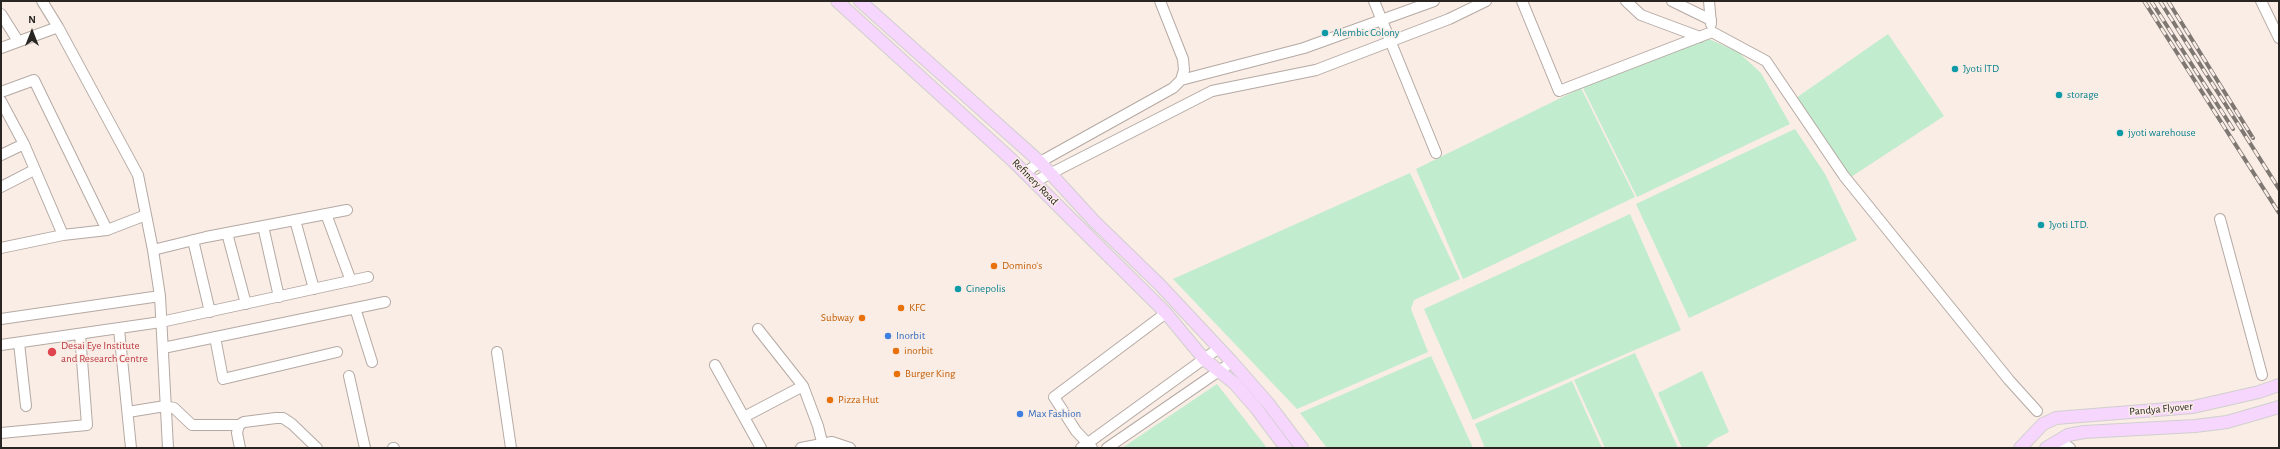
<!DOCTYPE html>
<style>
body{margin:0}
#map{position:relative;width:2280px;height:449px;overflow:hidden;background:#f9ede6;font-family:"Alegreya Sans",sans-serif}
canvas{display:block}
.frame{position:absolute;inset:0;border:2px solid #292522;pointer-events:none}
.north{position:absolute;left:12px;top:12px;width:40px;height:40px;-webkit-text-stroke:3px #f9ede6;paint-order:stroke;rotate:0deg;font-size:11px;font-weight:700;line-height:16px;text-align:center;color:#292522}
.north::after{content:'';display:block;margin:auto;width:14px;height:18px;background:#292522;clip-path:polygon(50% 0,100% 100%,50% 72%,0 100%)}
</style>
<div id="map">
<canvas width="2280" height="449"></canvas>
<div class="frame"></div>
<div class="north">N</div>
</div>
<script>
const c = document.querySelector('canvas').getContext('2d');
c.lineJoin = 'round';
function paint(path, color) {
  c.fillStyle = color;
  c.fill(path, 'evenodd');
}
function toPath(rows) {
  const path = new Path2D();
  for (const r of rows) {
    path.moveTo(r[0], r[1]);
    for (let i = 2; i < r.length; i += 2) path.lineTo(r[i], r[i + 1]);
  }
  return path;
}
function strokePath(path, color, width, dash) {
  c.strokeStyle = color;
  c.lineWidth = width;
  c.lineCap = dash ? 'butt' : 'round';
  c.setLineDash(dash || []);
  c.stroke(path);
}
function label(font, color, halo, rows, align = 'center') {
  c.font = font + ' "Alegreya Sans",sans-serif';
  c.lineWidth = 3;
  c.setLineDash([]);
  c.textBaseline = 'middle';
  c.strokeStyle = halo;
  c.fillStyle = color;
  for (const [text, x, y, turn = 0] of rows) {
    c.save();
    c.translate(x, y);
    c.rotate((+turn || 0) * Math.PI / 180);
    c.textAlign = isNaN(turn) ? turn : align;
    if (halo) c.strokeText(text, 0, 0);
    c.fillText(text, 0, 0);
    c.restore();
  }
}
paint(toPath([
 [1888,34,1944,116,1851,177,1796,98],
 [1709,39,1738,52,1761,73,1790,124,1637,197,1582,86],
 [1581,88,1635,197,1463,279,1416,169],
 [1795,129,1825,174,1857,240,1689,318,1636,204],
 [1410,173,1460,279,1414,300,1411,309,1428,352,1297,409,1173,279],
 [1630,214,1681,330,1473,420,1424,309],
 [1635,353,1678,448,1605,448,1574,380],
 [1431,356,1473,448,1327,448,1300,413],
 [1702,371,1729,432,1715,439,1705,448,1682,448,1658,393],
 [1572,381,1602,448,1485,448,1475,424],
 [1217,384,1267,448,1122,448]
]), '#c1ecce');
const minor = toPath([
 [42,1,58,27,138,175,153,250,160,296,168,448],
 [1374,1,1436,153],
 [1522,1,1559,91,1712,32,1766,61,1844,176,2009,380,2037,411],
 [1626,1,1641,15,1700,37],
 [1672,1,1711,20],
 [1709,1,1711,24],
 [2261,1,2279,38],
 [1,14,18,41],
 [1,48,58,27],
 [1181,80,1304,48,1434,1],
 [1,92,34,80,107,230],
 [1,101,24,144,63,235],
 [1,155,24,144],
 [1025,173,1040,162,1173,88,1181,80,1184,70,1183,59,1160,1],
 [1034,182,1212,91,1316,70,1449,19,1486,1],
 [1,187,34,170],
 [326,214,351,281],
 [2220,219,2262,375],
 [295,220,314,289],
 [263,226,279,297],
 [227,233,246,304],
 [193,240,210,312],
 [1,248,63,235,107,230,146,215],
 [153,250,206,237,347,210],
 [355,308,372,362],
 [1,319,160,296],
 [119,329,131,448],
 [758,329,803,386,818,426,822,442],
 [215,337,223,379,337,352],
 [19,343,26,406],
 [1,345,161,322,368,277],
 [163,348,385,302],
 [497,352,511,448],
 [715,365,761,448],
 [349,376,365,448],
 [128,412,165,406,174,408,192,425,239,425],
 [744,417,803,386],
 [1,433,87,425,80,334],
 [2059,440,2070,448],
 [240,448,237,433,239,425,244,422,276,418,283,418,292,424,317,448],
 [393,448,394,448],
 [801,448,832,442,850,448],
 [1081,448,1219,348],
 [1092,448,1076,431,1054,397,1166,313],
 [1107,448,1232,362]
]);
const major = toPath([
 [837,1,1011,159,1166,313,1204,359,1234,383,1256,408,1286,448],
 [860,1,1040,162,1094,221,1160,285,1232,362,1268,403,1302,448],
 [2020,448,2043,424,2056,418,2193,407,2259,392,2279,385],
 [2046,448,2068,435,2084,432,2195,426,2227,422,2279,407]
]);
strokePath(minor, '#b5a9a3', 12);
strokePath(major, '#d0cfce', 14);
strokePath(minor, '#fff', 10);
strokePath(major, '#f7d6fe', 12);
const rail = toPath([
 [2144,1,2279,213],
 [2151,1,2233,129],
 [2160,1,2279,189],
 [2168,1,2253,138]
]);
strokePath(rail, '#7e7772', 4);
strokePath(rail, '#f9ede6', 2.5, [8]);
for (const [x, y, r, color] of [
 [1325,33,4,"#0f9aa8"],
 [1955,69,4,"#0f9aa8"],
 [2059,95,4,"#0f9aa8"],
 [2120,133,4,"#0f9aa8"],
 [2041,225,4,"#0f9aa8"],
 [994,266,4,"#e8710a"],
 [958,289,4,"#0f9aa8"],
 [901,308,4,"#e8710a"],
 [862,318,4,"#e8710a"],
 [888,336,4,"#3f7fe0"],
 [896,351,4,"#e8710a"],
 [52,352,5,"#e0444e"],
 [897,374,4,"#e8710a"],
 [830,400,4,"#e8710a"],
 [1020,414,4,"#3f7fe0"]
]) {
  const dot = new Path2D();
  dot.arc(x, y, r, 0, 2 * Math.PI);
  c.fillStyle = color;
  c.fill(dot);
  strokePath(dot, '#f9ede6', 1.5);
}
label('11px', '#0d838f', '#f9ede6', [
 ["Alembic Colony",1333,33],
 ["Jyoti lTD",1963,69],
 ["storage",2067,95],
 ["jyoti warehouse",2128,133],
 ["Jyoti LTD.",2049,225],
 ["Cinepolis",966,289]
], 'left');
label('11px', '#292522', '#f9ede6', [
 ["Refinery Road",1035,182,45],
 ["Pandya Flyover",2161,409,-5]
]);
label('11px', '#c56008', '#f9ede6', [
 ["Domino's",1002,266],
 ["KFC",909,308],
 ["Subway",854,318,"right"],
 ["inorbit",904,351],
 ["Burger King",905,374],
 ["Pizza Hut",838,400]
], 'left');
label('11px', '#366cbe', '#f9ede6', [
 ["Inorbit",896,336],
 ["Max Fashion",1028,414]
], 'left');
label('11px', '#be3a42', '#f9ede6', [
 ["Desai Eye Institute",61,346],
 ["and Research Centre",61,359]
], 'left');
</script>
